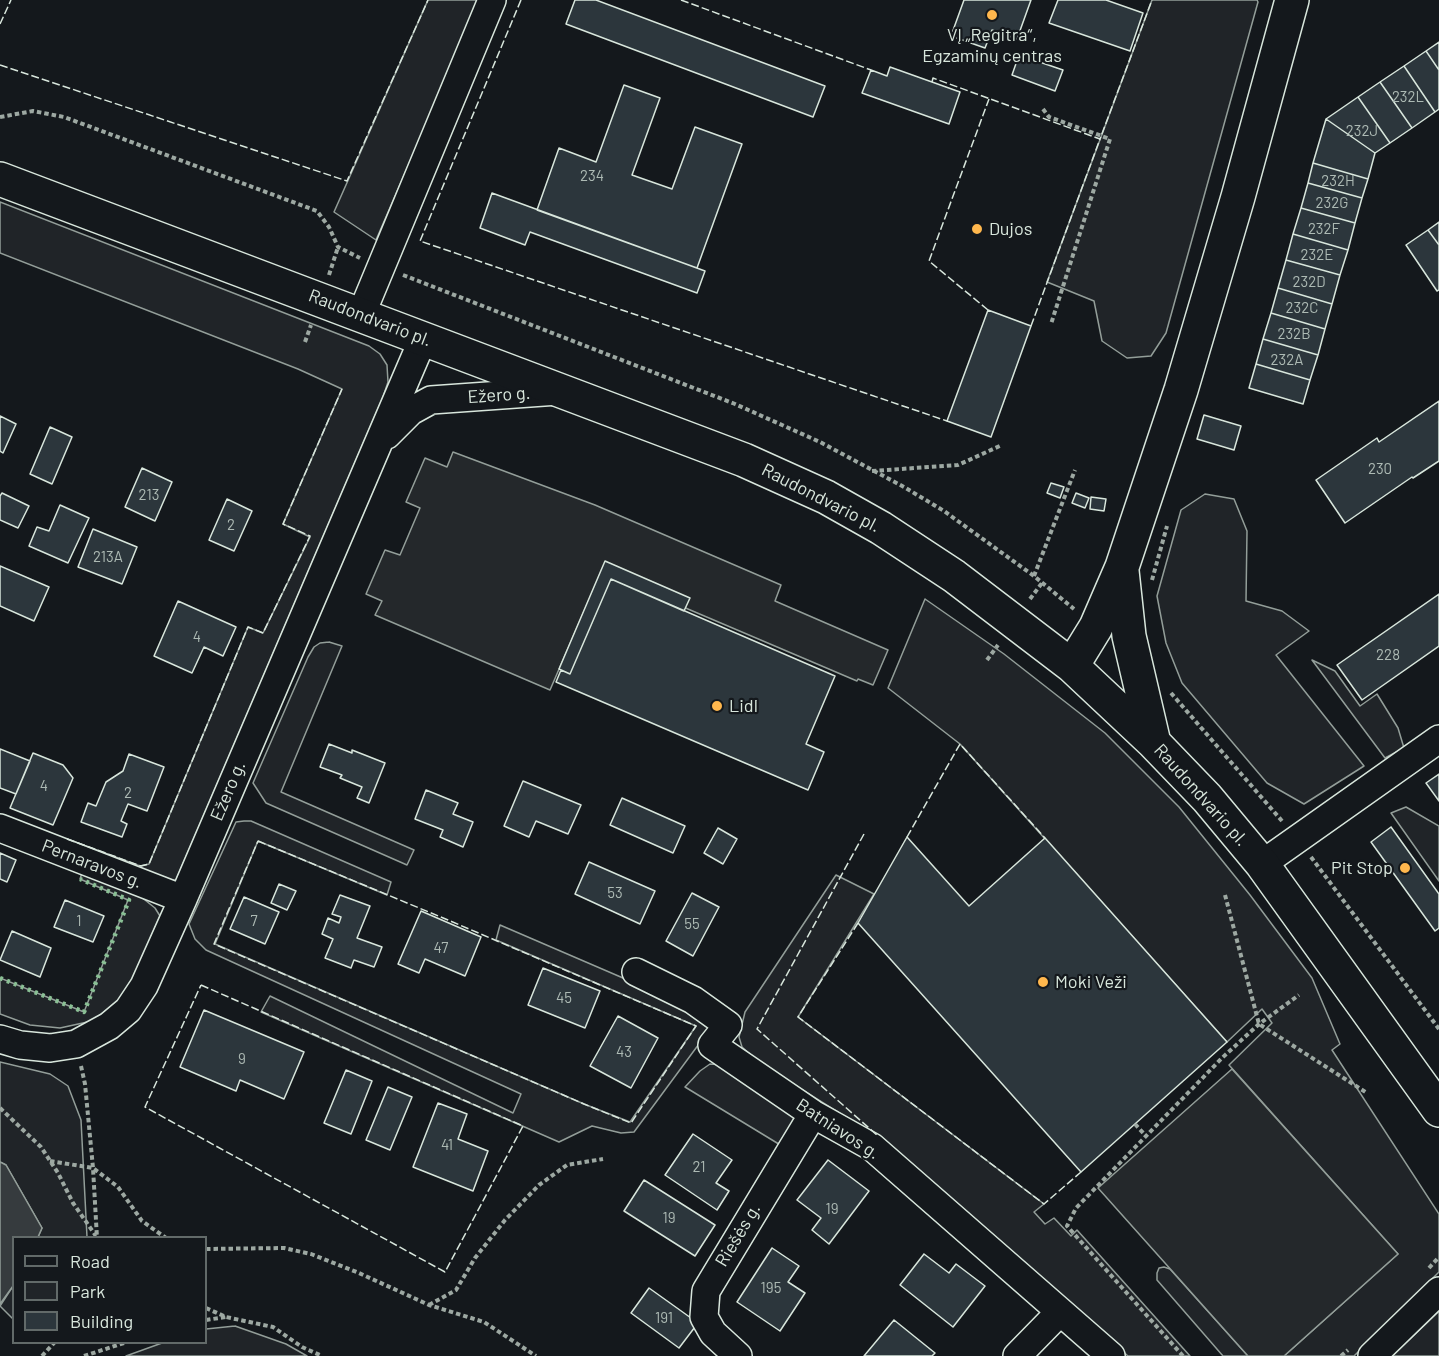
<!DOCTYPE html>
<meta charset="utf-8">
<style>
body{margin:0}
#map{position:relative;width:1439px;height:1356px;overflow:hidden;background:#14181c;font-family:Barlow,sans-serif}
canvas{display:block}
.legend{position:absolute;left:12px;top:1236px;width:195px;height:108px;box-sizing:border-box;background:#14181c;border:2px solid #626a69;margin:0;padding:8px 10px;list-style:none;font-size:18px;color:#d8e6dc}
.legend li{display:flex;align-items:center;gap:12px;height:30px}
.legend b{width:30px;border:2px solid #626a69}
</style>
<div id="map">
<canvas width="1439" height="1356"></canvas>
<ul class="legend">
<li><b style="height:8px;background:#14181c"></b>Road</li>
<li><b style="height:16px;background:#202428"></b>Park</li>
<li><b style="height:16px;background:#2c363c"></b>Building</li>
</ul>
</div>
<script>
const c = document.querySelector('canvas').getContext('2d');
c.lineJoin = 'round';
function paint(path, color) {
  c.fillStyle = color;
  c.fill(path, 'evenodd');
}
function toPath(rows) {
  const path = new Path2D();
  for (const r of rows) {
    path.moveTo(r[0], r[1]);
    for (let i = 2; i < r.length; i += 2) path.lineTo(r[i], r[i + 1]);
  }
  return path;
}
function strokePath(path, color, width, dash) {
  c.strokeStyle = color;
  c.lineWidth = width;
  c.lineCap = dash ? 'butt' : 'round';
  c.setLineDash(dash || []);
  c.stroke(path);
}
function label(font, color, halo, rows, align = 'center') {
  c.font = font + ' Barlow,sans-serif';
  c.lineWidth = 4.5;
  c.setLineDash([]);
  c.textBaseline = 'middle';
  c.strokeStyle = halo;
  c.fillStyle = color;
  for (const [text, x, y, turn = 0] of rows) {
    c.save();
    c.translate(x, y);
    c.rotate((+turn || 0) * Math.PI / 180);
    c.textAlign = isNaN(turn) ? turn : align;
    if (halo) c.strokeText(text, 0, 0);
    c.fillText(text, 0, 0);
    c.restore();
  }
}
const green = toPath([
 [428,0,480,0,376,240,334,212,428,0],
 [1152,0,1257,0,1258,2,1166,333,1151,356,1127,358,1102,341,1094,301,1047,282,1152,0],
 [0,202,369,346,380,354,387,365,388,382,383,397,176,880,156,882,64,846,67,839,140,866,149,864,248,627,263,633,310,537,283,524,342,389,298,369,0,253,0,202],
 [1205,494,1234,499,1247,531,1246,601,1282,611,1309,631,1276,655,1364,766,1304,804,1267,783,1182,683,1166,643,1157,596,1181,510,1205,494],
 [925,599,1004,654,1105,733,1179,807,1250,895,1312,978,1340,1044,1332,1050,1439,1214,1439,1272,1354,1356,1284,1356,1398,1254,1229,1065,1272,1023,1262,1009,1227,1042,960,744,888,688,925,599],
 [329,642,342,646,281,792,414,850,407,865,266,803,253,783,308,657,314,647,320,643,329,642],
 [1312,660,1335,671,1360,706,1377,694,1398,728,1404,748,1385,758,1312,660],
 [1406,807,1439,826,1439,881,1391,813,1406,807],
 [244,821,251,821,391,882,387,895,258,841,215,944,584,1104,630,1122,696,1026,496,940,500,925,688,1006,710,1029,634,1132,621,1133,592,1126,559,1142,261,1012,270,996,513,1113,521,1094,206,950,195,939,189,924,236,822,244,821],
 [82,873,140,896,155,908,160,916,134,976,117,1002,92,1021,60,1028,30,1025,0,1014,0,978,84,1012,128,900,80,879,82,873],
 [836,875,874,894,798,1017,1044,1204,1034,1212,1045,1224,1054,1218,1071,1236,1077,1230,1190,1356,1128,1356,884,1141,761,1064,742,1047,739,1037,745,1012,836,875],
 [0,1062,50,1074,68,1086,81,1120,87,1237,38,1237,42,1228,6,1165,0,1162,0,1062],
 [710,1064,723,1065,792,1110,795,1119,782,1146,685,1087,700,1071,710,1064],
 [1164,1267,1170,1269,1248,1356,1223,1356,1157,1280,1157,1273,1159,1268,1164,1267],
 [13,1286,13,1319,0,1306,13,1286],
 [1439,1311,1439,1356,1392,1356,1439,1311],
 [235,1326,286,1344,307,1356,126,1356,162,1343,206,1342,206,1329,235,1326]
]);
paint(green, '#202428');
strokePath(green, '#939e99', 1.5);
const parking = toPath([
 [453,452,595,505,781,585,775,601,888,650,873,685,858,679,857,681,601,572,550,690,375,615,382,601,366,594,385,550,400,555,420,508,406,502,425,458,447,467,453,452],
 [1232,1069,1398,1254,1284,1356,1248,1356,1098,1188,1232,1069]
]);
paint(parking, '#24282b');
strokePath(parking, '#939e99', 1.5);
const water = toPath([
 [0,1162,6,1165,42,1228,38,1237,14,1238,13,1286,0,1304,0,1162]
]);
paint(water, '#363b3e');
strokePath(water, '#939e99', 1.5);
const building = toPath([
 [575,0,596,0,825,86,813,117,566,24,575,0],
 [964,0,1031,0,1017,39,992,30,985,48,951,36,964,0],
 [1058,0,1106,0,1143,13,1130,51,1049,23,1058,0],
 [1439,42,1439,70,1426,51,1439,42],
 [1426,51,1439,70,1439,109,1435,112,1404,66,1426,51],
 [1019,55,1063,70,1055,91,1012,75,1019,55],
 [1404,66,1435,112,1412,128,1380,82,1404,66],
 [890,67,960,92,949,124,862,93,871,70,887,76,890,67],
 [1380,82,1412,128,1390,143,1358,97,1380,82],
 [624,85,660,98,632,175,672,189,695,127,742,144,697,268,537,210,559,148,596,162,624,85],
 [1358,97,1390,143,1375,153,1326,119,1358,97],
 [1326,119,1375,153,1368,179,1313,163,1326,119],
 [1313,163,1368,179,1362,198,1308,183,1313,163],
 [1308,183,1362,198,1355,223,1301,208,1308,183],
 [492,193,705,271,697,293,530,232,525,245,480,228,492,193],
 [1301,208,1355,223,1348,250,1293,234,1301,208],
 [1439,222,1439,245,1428,230,1439,222],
 [1428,230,1439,245,1439,290,1437,291,1406,245,1428,230],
 [1293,234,1348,250,1340,275,1286,260,1293,234],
 [1286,260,1340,275,1332,304,1278,288,1286,260],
 [1278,288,1332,304,1325,329,1271,313,1278,288],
 [988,310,1031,326,991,437,947,421,988,310],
 [1271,313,1325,329,1318,355,1263,339,1271,313],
 [1263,339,1318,355,1310,380,1256,364,1263,339],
 [1256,364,1310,380,1303,404,1249,388,1256,364],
 [1439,401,1439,461,1413,478,1412,477,1345,523,1316,480,1377,438,1379,442,1439,401],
 [1204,415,1241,426,1234,450,1197,439,1204,415],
 [0,416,16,424,3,453,0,451,0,416],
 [50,427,72,437,52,484,30,474,50,427],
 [142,468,172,482,155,521,125,507,142,468],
 [1051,483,1064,487,1060,498,1047,493,1051,483],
 [2,493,29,506,18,528,0,520,0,496,2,493],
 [1076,493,1089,498,1085,508,1072,503,1076,493],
 [1091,497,1106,499,1104,511,1090,509,1091,497],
 [227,499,252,511,234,551,209,540,227,499],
 [60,505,89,518,68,563,29,546,37,527,49,531,60,505],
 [93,529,137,547,122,584,78,567,93,529],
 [605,561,690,598,684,611,611,579,570,674,559,669,605,561],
 [0,566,49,587,34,621,0,606,0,566],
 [611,579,835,676,806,744,824,752,808,790,556,682,561,670,570,674,611,579],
 [1439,594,1439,646,1362,700,1337,665,1439,594],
 [178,601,236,627,223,656,204,647,192,673,154,656,178,601],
 [329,744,352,753,352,750,385,763,369,803,357,798,362,787,340,778,342,775,320,767,329,744],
 [0,749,30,761,16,794,0,788,0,749],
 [33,753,63,765,73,778,53,825,10,808,33,753],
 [129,754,164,767,147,811,128,804,121,821,127,824,122,837,81,822,88,803,96,806,106,782,123,771,129,754],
 [1439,774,1439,801,1426,783,1439,774],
 [523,781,581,805,568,834,536,821,529,837,504,826,523,781],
 [426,790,458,803,453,814,473,822,463,847,440,837,443,830,415,819,426,790],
 [622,798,685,826,673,853,610,825,622,798],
 [1391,827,1439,894,1439,928,1435,931,1371,842,1391,827],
 [718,828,737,839,723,864,704,853,718,828],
 [907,837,969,906,1045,838,1227,1042,1081,1172,858,923,907,837],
 [0,853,16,860,7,882,0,879,0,853],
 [589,862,655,891,640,924,575,894,589,862],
 [279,884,296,891,287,910,271,903,279,884],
 [692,893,719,907,693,956,666,941,692,893],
 [340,895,370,906,357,938,382,947,374,967,354,960,351,968,325,958,333,939,322,934,328,918,339,923,341,917,332,914,340,895],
 [244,897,279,912,265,944,230,929,244,897],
 [65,900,104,916,93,942,54,927,65,900],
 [421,911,481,937,465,976,425,959,419,973,398,964,421,911],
 [12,931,51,948,40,977,0,960,12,931],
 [543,968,600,991,585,1028,528,1005,543,968],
 [204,1010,304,1052,284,1099,240,1080,236,1091,180,1067,204,1010],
 [618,1016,658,1038,631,1088,590,1066,618,1016],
 [346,1070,372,1081,351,1134,324,1123,346,1070],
 [388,1087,412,1097,390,1150,366,1140,388,1087],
 [438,1103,467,1114,458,1139,488,1151,473,1191,413,1167,438,1103],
 [693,1134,732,1160,716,1183,729,1191,717,1210,665,1175,693,1134],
 [828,1160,869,1191,829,1244,812,1230,821,1218,797,1200,828,1160],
 [644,1180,715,1225,695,1256,624,1211,644,1180],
 [772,1248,799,1266,788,1282,805,1293,780,1331,737,1302,772,1248],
 [924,1254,949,1273,956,1264,985,1286,953,1327,900,1285,924,1254],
 [649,1288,698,1323,679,1348,631,1313,649,1288],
 [894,1320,935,1353,932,1356,864,1356,894,1320]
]);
paint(building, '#2c363c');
strokePath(building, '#d8e6dc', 1.5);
const minor = toPath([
 [361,315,492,0],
 [387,435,411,411,431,400,558,391],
 [0,828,183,899],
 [1262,864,1439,739],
 [636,972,693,1000,728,1025,712,1045,813,1114,872,1147,1111,1356],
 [0,1039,20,1045,50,1048,76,1044,109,1026,128,1010,144,986,183,899,423,339],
 [738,1356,713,1333,704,1317,706,1291,813,1114],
 [1017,1356,1060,1312],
 [1372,1356,1439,1291]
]);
const major = toPath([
 [0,179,744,460,826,497,881,528,954,576,1072,666,1154,743,1207,798,1262,864,1439,1110],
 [1122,571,1129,636,1154,743],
 [1072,666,1096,627,1122,567,1181,390,1238,197,1292,0]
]);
strokePath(minor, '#d8e6dc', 30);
strokePath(major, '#d8e6dc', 36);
strokePath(toPath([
 [1043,109,1049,117,1110,139,1051,324],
 [0,117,33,111,64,117,317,211,329,227,338,247,360,258],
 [329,275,338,247],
 [403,275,735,404,820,442,904,487,944,511,1034,576,1074,609],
 [305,342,311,325],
 [872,471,958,465,1002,445],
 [1034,576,1075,470],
 [1152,580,1167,526],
 [1030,599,1042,583],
 [987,660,998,645],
 [1171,693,1282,821],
 [1311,857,1439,1029],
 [1225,895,1259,1024,1367,1093],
 [81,1066,85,1084,93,1168,97,1238],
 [0,1108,41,1147,58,1173,73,1203,96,1236],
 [1135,1124,1146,1136],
 [50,1161,93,1168,118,1187,142,1221,166,1238],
 [206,1249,284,1248,311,1254,359,1273,429,1305,484,1322,536,1356],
 [1429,1268,1439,1257],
 [429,1305,456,1290,475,1258,505,1220,539,1185,567,1165,603,1159],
 [206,1308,226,1317,273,1327,302,1347,322,1356],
 [206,1320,226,1317],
 [42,1356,55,1342],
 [84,1356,127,1342],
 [1183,1356,1067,1226,1076,1208,1222,1058,1259,1024,1299,995],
 [1341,1356,1348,1350]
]), '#9da8a2', 4, [4.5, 3]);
strokePath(minor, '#14181c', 27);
strokePath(major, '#14181c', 33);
strokePath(toPath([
 [0,978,84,1012,129,900,80,879]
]), '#8ac095', 4.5, [3, 4.5]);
strokePath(toPath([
 [521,0,420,241,947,421],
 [681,0,871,70],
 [0,24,11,0],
 [0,65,347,181,428,0],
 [932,82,933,78,1100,139,1152,0],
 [988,310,929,261,989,99],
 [1031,326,1100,139],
 [864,834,757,1029,878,1136],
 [907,837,960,744,1045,838],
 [67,839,141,866,149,864,248,627,263,633,310,536,283,524,342,389],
 [258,841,448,920,696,1026,631,1123,584,1104,214,944,258,841],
 [858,923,798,1017,1044,1204,1081,1172],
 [201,985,523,1126,445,1272,145,1107,201,985]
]), '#d8e6dc', 1.5, [8, 3]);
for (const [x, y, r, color] of [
 [992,15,6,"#ffb74d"],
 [977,229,6,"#ffb74d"],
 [717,706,6,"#ffb74d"],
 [1405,868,6,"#ffb74d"],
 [1043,982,6,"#ffb74d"]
]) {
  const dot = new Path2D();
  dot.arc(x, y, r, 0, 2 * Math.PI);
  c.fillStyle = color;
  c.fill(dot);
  strokePath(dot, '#14181c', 2);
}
label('15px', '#adbab4', null, [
 ["232L",1408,97],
 ["232J",1362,131],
 ["234",592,176],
 ["232H",1338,181],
 ["232G",1332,203],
 ["232F",1324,229],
 ["232E",1317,255],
 ["232D",1309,282],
 ["232C",1302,308],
 ["232B",1294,334],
 ["232A",1287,360],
 ["230",1380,469],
 ["213",149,495],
 ["2",231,525],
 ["213A",108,557],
 ["4",197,637],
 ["228",1388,655],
 ["4",44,786],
 ["2",128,793],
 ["53",615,893],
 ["1",79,921],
 ["7",254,921],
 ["55",692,924],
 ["47",441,948],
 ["45",564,998],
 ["43",624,1052],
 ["9",242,1059],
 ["41",447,1145],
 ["21",699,1167],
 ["19",832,1209],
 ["19",669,1218],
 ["195",771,1288],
 ["191",664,1318]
]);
label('18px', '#d8e6dc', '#14181c', [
 ["VĮ „Regitra“,",992,35,"center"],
 ["Egzaminų centras",992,56,"center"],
 ["Dujos",989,229],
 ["Lidl",729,706],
 ["Pit Stop",1393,868,"right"],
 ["Moki Veži",1055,982]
], 'left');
label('18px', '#d8e6dc', '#14181c', [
 ["Raudondvario pl.",370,318,21],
 ["Ežero g.",499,395,-4],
 ["Raudondvario pl.",821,498,27],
 ["Ežero g.",228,791,-67],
 ["Raudondvario pl.",1201,795,48],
 ["Pernaravos g.",92,864,21],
 ["Batniavos g.",838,1129,33],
 ["Riešės g.",738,1235,-59]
]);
</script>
